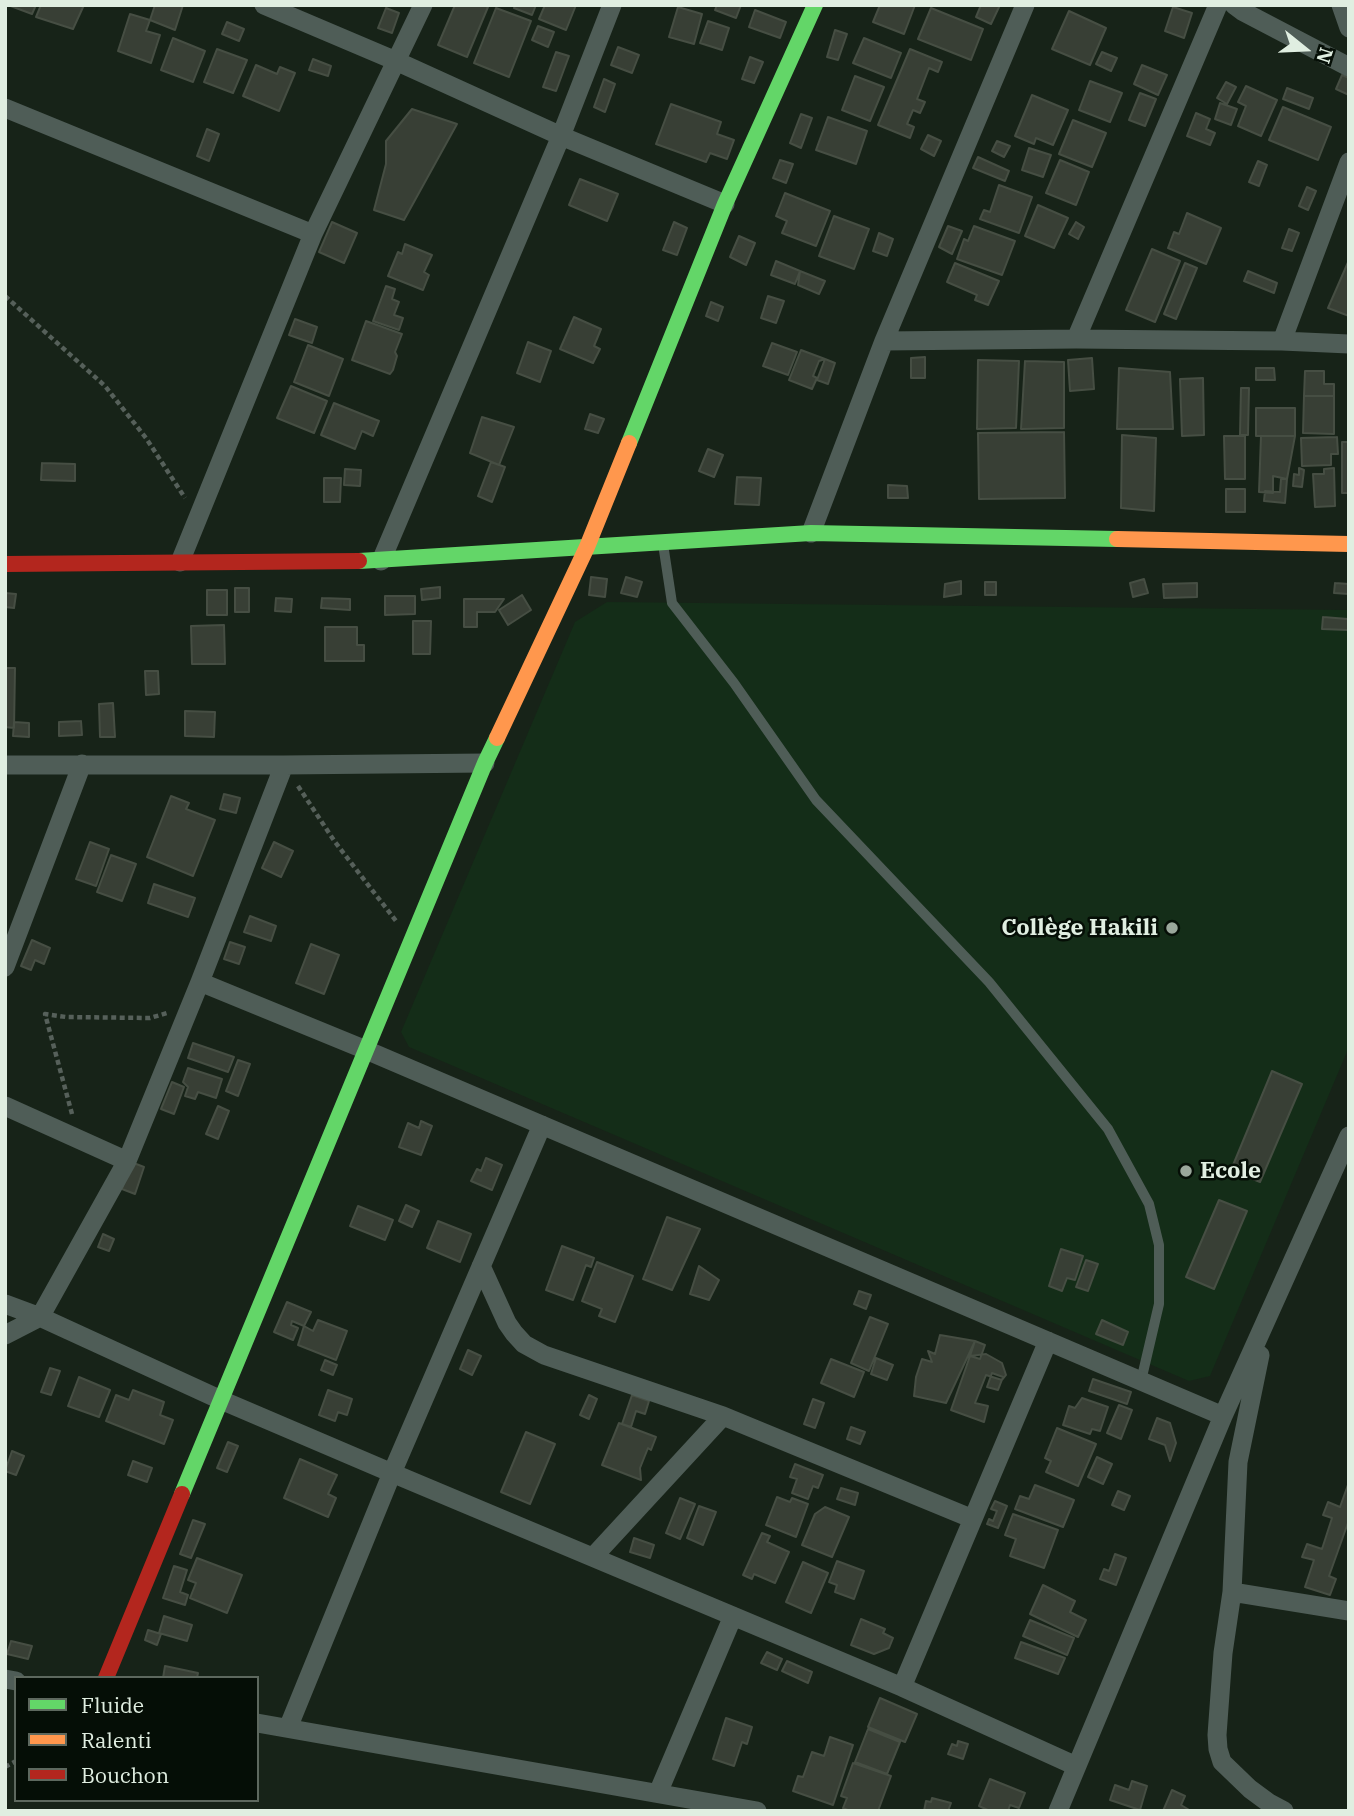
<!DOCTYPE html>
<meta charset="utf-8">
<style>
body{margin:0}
#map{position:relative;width:1354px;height:1816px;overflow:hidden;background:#172318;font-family:"IBM Plex Serif",serif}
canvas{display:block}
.frame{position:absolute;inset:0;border:7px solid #e0eee1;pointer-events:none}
.legend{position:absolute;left:14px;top:1676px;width:245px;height:126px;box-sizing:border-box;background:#050e06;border:2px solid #5d685e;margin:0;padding:9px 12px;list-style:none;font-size:21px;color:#e0eee1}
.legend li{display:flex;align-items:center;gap:14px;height:35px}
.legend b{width:35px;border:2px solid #5d685e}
.north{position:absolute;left:1270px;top:14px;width:70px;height:70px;-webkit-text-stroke:5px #050e06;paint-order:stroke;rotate:108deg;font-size:19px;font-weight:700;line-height:28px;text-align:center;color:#e0eee1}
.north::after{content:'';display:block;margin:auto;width:24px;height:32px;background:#e0eee1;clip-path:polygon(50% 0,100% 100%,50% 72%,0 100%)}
</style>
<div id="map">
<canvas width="1354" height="1816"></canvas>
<div class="frame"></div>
<ul class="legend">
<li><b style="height:9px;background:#63d668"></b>Fluide</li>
<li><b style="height:9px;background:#ff974d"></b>Ralenti</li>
<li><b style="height:9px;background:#b3261e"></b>Bouchon</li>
</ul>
<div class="north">N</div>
</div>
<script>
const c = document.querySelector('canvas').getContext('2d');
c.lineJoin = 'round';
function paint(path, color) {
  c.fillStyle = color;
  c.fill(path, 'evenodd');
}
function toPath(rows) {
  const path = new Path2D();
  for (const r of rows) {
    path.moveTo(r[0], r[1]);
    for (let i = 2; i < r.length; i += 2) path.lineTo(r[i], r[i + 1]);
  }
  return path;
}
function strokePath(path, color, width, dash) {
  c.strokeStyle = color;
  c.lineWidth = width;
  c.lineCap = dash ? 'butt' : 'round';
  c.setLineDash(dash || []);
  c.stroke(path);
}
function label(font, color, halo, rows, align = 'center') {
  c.font = font + ' "IBM Plex Serif",serif';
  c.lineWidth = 5;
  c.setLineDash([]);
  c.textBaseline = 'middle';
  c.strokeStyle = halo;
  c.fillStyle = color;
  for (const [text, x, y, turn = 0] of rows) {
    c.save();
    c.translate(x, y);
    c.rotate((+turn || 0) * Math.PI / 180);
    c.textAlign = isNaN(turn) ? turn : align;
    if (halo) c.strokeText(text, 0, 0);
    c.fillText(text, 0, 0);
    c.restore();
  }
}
paint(toPath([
 [607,602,1349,610,1349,1047,1210,1376,1189,1381,409,1047,401,1032,575,622]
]), '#142d18');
const building = toPath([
 [8,5,36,5,32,14,8,5],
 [41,5,84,5,73,29,36,17,41,5],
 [155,5,183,5,175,30,150,20,155,5],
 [455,5,484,5,488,7,467,57,438,45,455,5],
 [515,5,536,5,532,15,514,8,515,5],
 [545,5,576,5,566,30,539,19,545,5],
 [717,5,741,5,736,18,715,10,717,5],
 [880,5,915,5,904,34,873,22,880,5],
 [981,5,1000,5,991,24,976,17,981,5],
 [678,7,702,14,694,44,669,37,678,7],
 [1173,7,1192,13,1184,38,1165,31,1173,7],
 [386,8,399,13,392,33,378,28,386,8],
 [496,8,531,21,509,77,474,63,496,8],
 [931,8,983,29,971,60,918,39,931,8],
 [755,10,786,22,780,38,749,27,755,10],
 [1069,11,1106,28,1090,65,1052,49,1069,11],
 [130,14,150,20,146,31,160,35,151,63,118,51,130,14],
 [708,21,729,28,722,50,700,43,708,21],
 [227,22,244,29,239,41,222,34,227,22],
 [538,26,554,32,548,47,532,40,538,26],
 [835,30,847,34,838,60,827,57,835,30],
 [173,38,205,51,193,82,161,70,173,38],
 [864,38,901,53,891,78,853,63,864,38],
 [618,47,639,55,632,73,611,65,618,47],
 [217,49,247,60,233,93,204,82,217,49],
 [910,49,942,62,938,72,929,68,917,99,925,102,920,113,913,110,907,124,914,127,910,138,878,125,910,49],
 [556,52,569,56,556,91,543,87,556,52],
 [1102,52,1117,58,1111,71,1096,64,1102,52],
 [750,57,763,62,754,83,742,79,750,57],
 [313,59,331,66,328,76,309,70,313,59],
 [256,65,277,74,280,67,295,73,279,111,243,96,256,65],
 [1142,65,1167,75,1158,95,1134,84,1142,65],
 [1342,75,1349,78,1349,95,1336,89,1342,75],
 [855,76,884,87,870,121,842,110,855,76],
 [604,79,615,84,605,112,594,107,604,79],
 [1090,81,1122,93,1110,122,1079,110,1090,81],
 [1226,82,1236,87,1227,104,1217,98,1226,82],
 [1246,86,1277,100,1261,136,1238,126,1246,106,1238,102,1246,86],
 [1287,88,1313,98,1309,109,1283,99,1287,88],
 [1140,93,1156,99,1145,126,1129,120,1140,93],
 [1032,95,1068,110,1053,145,1036,138,1034,144,1015,136,1032,95],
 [1220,103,1237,109,1231,125,1215,119,1220,103],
 [671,104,721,122,717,134,734,140,727,159,710,153,706,162,656,144,671,104],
 [1283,107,1331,127,1318,160,1269,140,1283,107],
 [412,109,457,124,404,220,374,210,386,164,386,141,412,109],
 [1196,113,1210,119,1206,129,1215,133,1210,145,1187,136,1196,113],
 [801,114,812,118,801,148,790,143,801,114],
 [828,117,867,131,856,164,816,150,828,117],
 [1073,120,1106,133,1092,167,1059,154,1073,120],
 [207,129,219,134,209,161,197,156,207,129],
 [928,135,941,141,934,156,921,149,928,135],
 [997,141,1010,146,1004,157,992,151,997,141],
 [1029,148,1051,155,1043,177,1022,170,1029,148],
 [978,157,1009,171,1005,181,973,168,978,157],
 [780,160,793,164,786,183,773,178,780,160],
 [1060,160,1089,172,1076,205,1046,193,1060,160],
 [1258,161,1267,165,1259,186,1249,182,1258,161],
 [580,179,618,194,607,221,569,205,580,179],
 [999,185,1032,197,1019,233,980,219,984,210,990,212,999,185],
 [1307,187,1316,191,1308,210,1299,206,1307,187],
 [785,193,830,211,816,246,782,233,787,221,776,216,785,193],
 [1038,205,1068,218,1054,248,1025,236,1038,205],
 [1187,213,1221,228,1206,264,1168,248,1174,232,1179,234,1187,213],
 [834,216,869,229,854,269,819,256,834,216],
 [332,222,357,233,344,263,319,252,332,222],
 [674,222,687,228,677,255,663,250,674,222],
 [1076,222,1084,227,1078,239,1069,234,1076,222],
 [948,226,962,231,952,254,939,247,948,226],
 [974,226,1015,241,1002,275,957,259,964,239,968,241,974,226],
 [1289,229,1299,233,1292,251,1282,248,1289,229],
 [879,233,893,239,887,256,873,251,879,233],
 [739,236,755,243,746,265,730,257,739,236],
 [405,244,432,255,424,272,429,275,423,290,388,276,398,252,402,254,405,244],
 [1152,249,1180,261,1155,322,1126,310,1152,249],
 [1349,260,1349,316,1328,308,1349,260],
 [776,261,800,271,795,284,771,275,776,261],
 [955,263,999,281,988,305,975,300,977,295,947,282,955,263],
 [1185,263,1197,268,1176,319,1164,314,1185,263],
 [800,271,825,281,819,294,798,285,800,271],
 [1248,271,1277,283,1274,293,1244,281,1248,271],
 [386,286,395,289,392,299,399,302,394,315,403,318,399,330,373,321,386,286],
 [768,296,784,301,776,323,761,318,768,296],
 [711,302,723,307,718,321,706,316,711,302],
 [574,317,601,329,594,346,600,349,593,363,560,349,574,317],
 [295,319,317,327,312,343,289,335,295,319],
 [366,321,402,334,395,352,397,356,393,370,390,374,352,360,366,321],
 [528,342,551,351,540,382,517,373,528,342],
 [772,343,797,352,788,375,763,366,772,343],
 [308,345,343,359,329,396,294,382,308,345],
 [801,350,825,359,819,361,813,376,817,378,812,389,789,380,801,350],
 [925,357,925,378,911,378,911,358,925,357],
 [1092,358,1094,389,1070,391,1068,360,1092,358],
 [825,359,835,363,828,384,817,380,825,359],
 [978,360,1019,361,1016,428,977,429,978,360],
 [1025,361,1064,362,1064,428,1021,429,1025,361],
 [1119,368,1170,372,1173,429,1117,429,1119,368],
 [1256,368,1274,368,1275,380,1256,380,1256,368],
 [1305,371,1324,371,1324,384,1334,384,1334,396,1304,396,1305,371],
 [1203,378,1204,435,1182,436,1180,379,1203,378],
 [291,386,327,401,314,433,277,418,291,386],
 [1241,388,1249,388,1248,435,1240,435,1241,388],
 [1304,396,1334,396,1334,434,1303,433,1304,396],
 [334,403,379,421,373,436,362,431,355,449,321,435,334,403],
 [1256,408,1295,408,1295,436,1256,436,1256,408],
 [590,414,604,419,598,433,585,429,590,414],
 [482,417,514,427,499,465,470,453,482,417],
 [1064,432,1065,498,979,499,978,433,1064,432],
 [1122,435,1156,438,1154,511,1121,508,1122,435],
 [1224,436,1245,436,1245,479,1225,479,1224,436],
 [1261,436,1295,436,1287,479,1273,476,1273,493,1259,492,1261,436],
 [1337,437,1338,454,1331,454,1331,465,1302,466,1301,438,1337,437],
 [1342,442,1349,442,1349,493,1342,493,1342,442],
 [708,449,723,455,714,477,699,471,708,449],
 [491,462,505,467,492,502,478,496,491,462],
 [42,463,75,464,75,481,41,480,42,463],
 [1299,468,1304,470,1302,487,1293,486,1294,474,1299,475,1299,468],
 [1334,468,1335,506,1315,507,1313,474,1324,474,1324,469,1334,468],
 [345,469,361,470,360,486,344,485,345,469],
 [737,477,761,478,759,505,735,504,737,477],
 [324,478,341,478,340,502,324,502,324,478],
 [1281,479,1287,479,1285,503,1264,501,1265,491,1280,492,1281,479],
 [888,485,907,486,908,498,888,498,888,485],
 [1226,489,1245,489,1245,512,1226,512,1226,489],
 [591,577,607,579,605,597,589,595,591,577],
 [626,577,642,582,637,597,621,593,626,577],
 [1144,579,1148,593,1133,597,1130,583,1144,579],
 [961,581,961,594,944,597,945,584,961,581],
 [985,582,996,582,996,595,985,595,985,582],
 [1197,583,1197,597,1164,598,1163,584,1197,583],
 [1335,583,1349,584,1349,594,1334,593,1335,583],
 [440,587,440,598,422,600,421,589,440,587],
 [235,588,249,588,249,612,235,612,235,588],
 [207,590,227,590,227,615,207,615,207,590],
 [5,593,16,594,14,608,5,607,5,593],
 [522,595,531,610,508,625,499,610,522,595],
 [385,596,415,596,415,614,385,615,385,596],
 [276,598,292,599,291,612,275,611,276,598],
 [322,598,350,599,350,610,321,608,322,598],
 [464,599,504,599,495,612,477,612,477,627,464,627,464,599],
 [1323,617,1348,619,1348,630,1322,629,1323,617],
 [413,621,431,621,430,654,413,654,413,621],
 [224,625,225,664,192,664,191,626,224,625],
 [325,627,357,627,357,645,364,645,364,661,325,661,325,627],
 [5,668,15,668,14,728,5,727,5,668],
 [145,671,158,671,159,694,146,695,145,671],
 [113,703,115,737,100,737,99,704,113,703],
 [185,711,215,712,214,737,185,736,185,711],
 [81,721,82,735,59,736,59,722,81,721],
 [14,722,29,723,29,737,13,736,14,722],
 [224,794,240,798,236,813,220,809,224,794],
 [171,796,189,803,186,809,215,820,193,876,147,857,171,796],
 [90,842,109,849,96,886,76,879,90,842],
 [274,842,293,851,281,877,262,868,274,842],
 [111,855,136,864,122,901,97,892,111,855],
 [154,884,195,898,188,917,148,903,154,884],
 [250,916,276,926,271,941,244,932,250,916],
 [32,940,50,948,44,964,35,960,31,970,21,966,32,940],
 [230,942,245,947,239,964,224,959,230,942],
 [311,944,339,955,324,994,296,983,311,944],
 [193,1043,234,1057,228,1072,188,1058,193,1043],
 [238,1060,250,1064,238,1096,226,1091,238,1060],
 [188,1068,222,1079,216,1098,198,1092,195,1099,185,1096,188,1087,183,1082,188,1068],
 [1272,1071,1302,1084,1260,1182,1231,1170,1272,1071],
 [172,1082,184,1087,174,1114,161,1109,172,1082],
 [218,1106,229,1111,218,1139,206,1134,218,1106],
 [421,1121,432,1126,421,1155,399,1147,408,1123,419,1128,421,1121],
 [486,1158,502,1165,492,1190,471,1181,477,1169,481,1171,486,1158],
 [131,1162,144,1167,135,1194,122,1189,131,1162],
 [1219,1200,1247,1211,1214,1289,1186,1277,1219,1200],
 [406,1205,419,1211,412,1227,399,1221,406,1205],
 [358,1206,393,1220,385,1240,350,1226,358,1206],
 [667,1217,700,1229,672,1290,643,1279,667,1217],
 [438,1221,471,1234,460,1262,427,1248,438,1221],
 [103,1234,114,1239,109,1251,98,1247,103,1234],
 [562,1246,594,1258,591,1267,586,1265,573,1300,546,1290,562,1246],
 [1061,1249,1083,1256,1075,1280,1067,1278,1062,1291,1049,1286,1061,1249],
 [1086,1260,1098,1264,1088,1291,1076,1287,1086,1260],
 [597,1262,633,1276,615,1322,599,1316,602,1309,582,1301,597,1262],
 [699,1266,719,1280,709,1300,690,1294,699,1266],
 [859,1291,871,1295,866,1309,854,1304,859,1291],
 [287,1302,311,1312,304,1326,292,1321,291,1325,298,1328,293,1340,274,1332,287,1302],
 [870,1317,888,1324,869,1371,851,1363,870,1317],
 [318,1320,347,1331,336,1360,298,1345,304,1326,313,1331,318,1320],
 [1102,1320,1128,1332,1123,1345,1096,1334,1102,1320],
 [940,1335,975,1341,946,1403,914,1396,916,1377,922,1359,932,1362,928,1351,935,1354,940,1335],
 [975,1341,985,1345,980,1359,970,1356,975,1341],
 [468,1350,481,1356,472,1375,460,1369,468,1350],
 [986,1354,1002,1363,1006,1375,1002,1380,986,1375,975,1403,988,1406,984,1422,951,1410,970,1356,986,1354],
 [876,1358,893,1365,887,1380,871,1374,876,1358],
 [831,1359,864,1372,854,1397,821,1383,831,1359],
 [325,1360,337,1365,333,1375,321,1370,325,1360],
 [50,1368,60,1371,51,1395,41,1392,50,1368],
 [992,1373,1003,1377,998,1390,987,1387,992,1373],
 [79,1377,110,1390,99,1417,68,1406,79,1377],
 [1093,1379,1131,1392,1127,1404,1089,1391,1093,1379],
 [133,1390,164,1402,160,1415,173,1420,164,1444,106,1421,116,1395,129,1400,133,1390],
 [328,1390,352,1399,347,1415,338,1412,335,1421,319,1415,328,1390],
 [589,1395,597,1399,589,1419,580,1415,589,1395],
 [632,1395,649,1401,645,1414,636,1411,631,1427,622,1424,632,1395],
 [1082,1398,1108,1407,1100,1431,1092,1429,1090,1434,1063,1425,1069,1406,1075,1408,1082,1398],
 [813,1399,824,1403,815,1428,804,1424,813,1399],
 [1119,1405,1132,1410,1121,1439,1107,1433,1119,1405],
 [1157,1418,1170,1423,1176,1443,1170,1461,1165,1445,1149,1439,1157,1418],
 [619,1423,656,1437,651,1450,648,1448,640,1468,641,1480,602,1465,619,1423],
 [851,1427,865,1432,860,1444,847,1439,851,1427],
 [1057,1428,1096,1444,1078,1486,1046,1472,1051,1461,1045,1458,1057,1428],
 [526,1432,555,1444,530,1504,501,1492,526,1432],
 [228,1442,238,1446,227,1472,217,1468,228,1442],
 [12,1451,24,1456,16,1475,5,1471,12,1451],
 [1097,1457,1112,1464,1103,1484,1088,1477,1097,1457],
 [300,1459,337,1475,328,1494,336,1498,328,1517,284,1498,300,1459],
 [133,1461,152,1468,147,1482,128,1475,133,1461],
 [795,1464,823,1475,818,1488,813,1486,808,1499,792,1493,797,1479,790,1477,795,1464],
 [1349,1482,1349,1520,1329,1576,1336,1579,1330,1595,1305,1587,1314,1560,1302,1557,1307,1544,1322,1549,1332,1518,1323,1515,1328,1502,1340,1507,1349,1482],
 [1035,1485,1074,1500,1063,1527,1015,1509,1020,1496,1029,1499,1035,1485],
 [841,1488,858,1493,855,1505,837,1499,841,1488],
 [1118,1491,1130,1496,1124,1510,1112,1505,1118,1491],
 [777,1497,790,1502,792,1498,808,1504,796,1537,766,1525,777,1497],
 [680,1498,695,1504,680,1539,666,1533,680,1498],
 [995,1501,1007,1506,998,1528,987,1524,989,1519,993,1521,997,1511,991,1509,995,1501],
 [699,1506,716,1512,703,1545,687,1538,699,1506],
 [825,1507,849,1517,832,1557,802,1545,815,1514,825,1507],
 [1013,1514,1058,1530,1044,1568,1010,1556,1016,1539,1005,1535,1013,1514],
 [193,1520,205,1524,191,1558,180,1554,193,1520],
 [762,1533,770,1536,767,1542,789,1552,775,1583,754,1574,752,1579,743,1575,762,1533],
 [634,1538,654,1545,650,1558,630,1552,634,1538],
 [1115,1554,1126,1558,1116,1585,1100,1579,1104,1569,1109,1571,1115,1554],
 [197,1558,242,1575,227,1613,190,1598,196,1583,188,1580,197,1558],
 [837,1561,864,1571,854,1599,835,1592,837,1585,829,1582,837,1561],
 [803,1562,828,1573,811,1613,786,1602,803,1562],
 [174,1566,187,1570,180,1592,188,1595,185,1605,163,1598,174,1566],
 [1043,1585,1075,1601,1070,1612,1086,1620,1078,1637,1030,1614,1043,1585],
 [164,1616,192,1625,187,1641,159,1633,164,1616],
 [861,1619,885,1629,883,1633,893,1638,889,1648,874,1654,851,1645,861,1619],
 [1030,1620,1074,1638,1067,1655,1023,1636,1030,1620],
 [148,1630,161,1634,157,1645,145,1640,148,1630],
 [11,1641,32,1646,28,1659,7,1654,11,1641],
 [1021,1642,1065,1658,1058,1674,1015,1658,1021,1642],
 [767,1652,782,1659,777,1670,761,1663,767,1652],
 [787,1661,812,1672,808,1683,782,1671,787,1661],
 [165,1666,198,1673,197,1678,163,1678,165,1666],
 [880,1698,917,1714,905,1742,868,1727,880,1698],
 [726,1718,752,1727,747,1744,742,1742,734,1766,713,1759,726,1718],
 [868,1729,900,1742,887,1774,855,1762,868,1729],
 [830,1737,853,1745,833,1805,793,1791,798,1776,803,1777,812,1752,824,1756,830,1737],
 [958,1741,968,1744,963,1759,948,1754,952,1744,957,1746,958,1741],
 [853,1763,891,1776,878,1811,850,1811,843,1808,847,1798,841,1796,853,1763],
 [990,1779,1025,1793,1019,1808,1010,1805,1008,1811,990,1811,979,1806,990,1779],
 [1132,1781,1147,1786,1140,1810,1110,1800,1115,1785,1129,1790,1132,1781],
 [1172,1790,1185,1796,1181,1805,1191,1811,1163,1811,1172,1790],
 [932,1798,951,1803,948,1811,924,1811,926,1801,931,1802,932,1798]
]);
paint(building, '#383f35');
strokePath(building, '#464e43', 2);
strokePath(toPath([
 [5,296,105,386,146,438,185,498],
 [298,786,335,842,396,921],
 [72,1114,45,1014,66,1017,150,1018,167,1013],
 [5,1767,16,1761]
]), '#56605a', 4.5, [5, 3.5]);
strokePath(toPath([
 [663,544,672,603,734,683,816,800,989,982,1108,1129,1149,1204,1159,1245,1159,1304,1141,1381]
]), '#4f5d57', 10);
strokePath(toPath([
 [264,5,396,61,561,136,725,204],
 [1234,5,1242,11,1349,67],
 [1341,5,1349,28],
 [5,108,313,234],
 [1076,339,1218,5],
 [884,341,1076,339,1282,341,1349,344],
 [1282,341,1349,162],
 [811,533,884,341,1025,5],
 [381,561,561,136,612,5],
 [180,562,313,234,423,5],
 [5,765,284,765,485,763],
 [5,967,82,764],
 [200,982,366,1050,1223,1416],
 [5,1106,127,1161],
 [481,1266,507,1323,514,1333,524,1344,544,1355,723,1416,973,1519],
 [5,1304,40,1317,221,1400,392,1473,902,1687,1076,1766],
 [5,1335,40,1317,127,1161,200,982,284,765],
 [1260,1355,1238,1462,1232,1592,1223,1653,1217,1735,1218,1749,1222,1762,1250,1789,1269,1803,1284,1811],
 [593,1557,723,1416],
 [1232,1592,1349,1611],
 [5,1679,16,1681],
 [902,1687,1048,1341],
 [257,1723,757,1811],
 [288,1728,392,1473,542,1125],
 [658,1793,733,1616],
 [1058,1811,1223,1416,1349,1136]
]), '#4f5d57', 19);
strokePath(toPath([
 [629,443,725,204,815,5],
 [359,561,811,533,1117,539],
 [182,1494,485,763,497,738]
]), '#63d668', 16);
strokePath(toPath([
 [1117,539,1349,544],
 [497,738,587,547,629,443]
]), '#ff974d', 16);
strokePath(toPath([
 [5,564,359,561],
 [106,1678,182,1494]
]), '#b3261e', 16);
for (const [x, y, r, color] of [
 [1172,928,7,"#9aa79b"],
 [1186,1171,7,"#9aa79b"]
]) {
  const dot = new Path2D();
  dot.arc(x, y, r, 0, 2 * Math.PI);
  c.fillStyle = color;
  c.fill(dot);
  strokePath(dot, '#050e06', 2.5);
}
label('bold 23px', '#e0eee1', '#050e06', [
 ["Collège Hakili",1158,928],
 ["Ecole",1200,1171,"left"]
], 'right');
</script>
